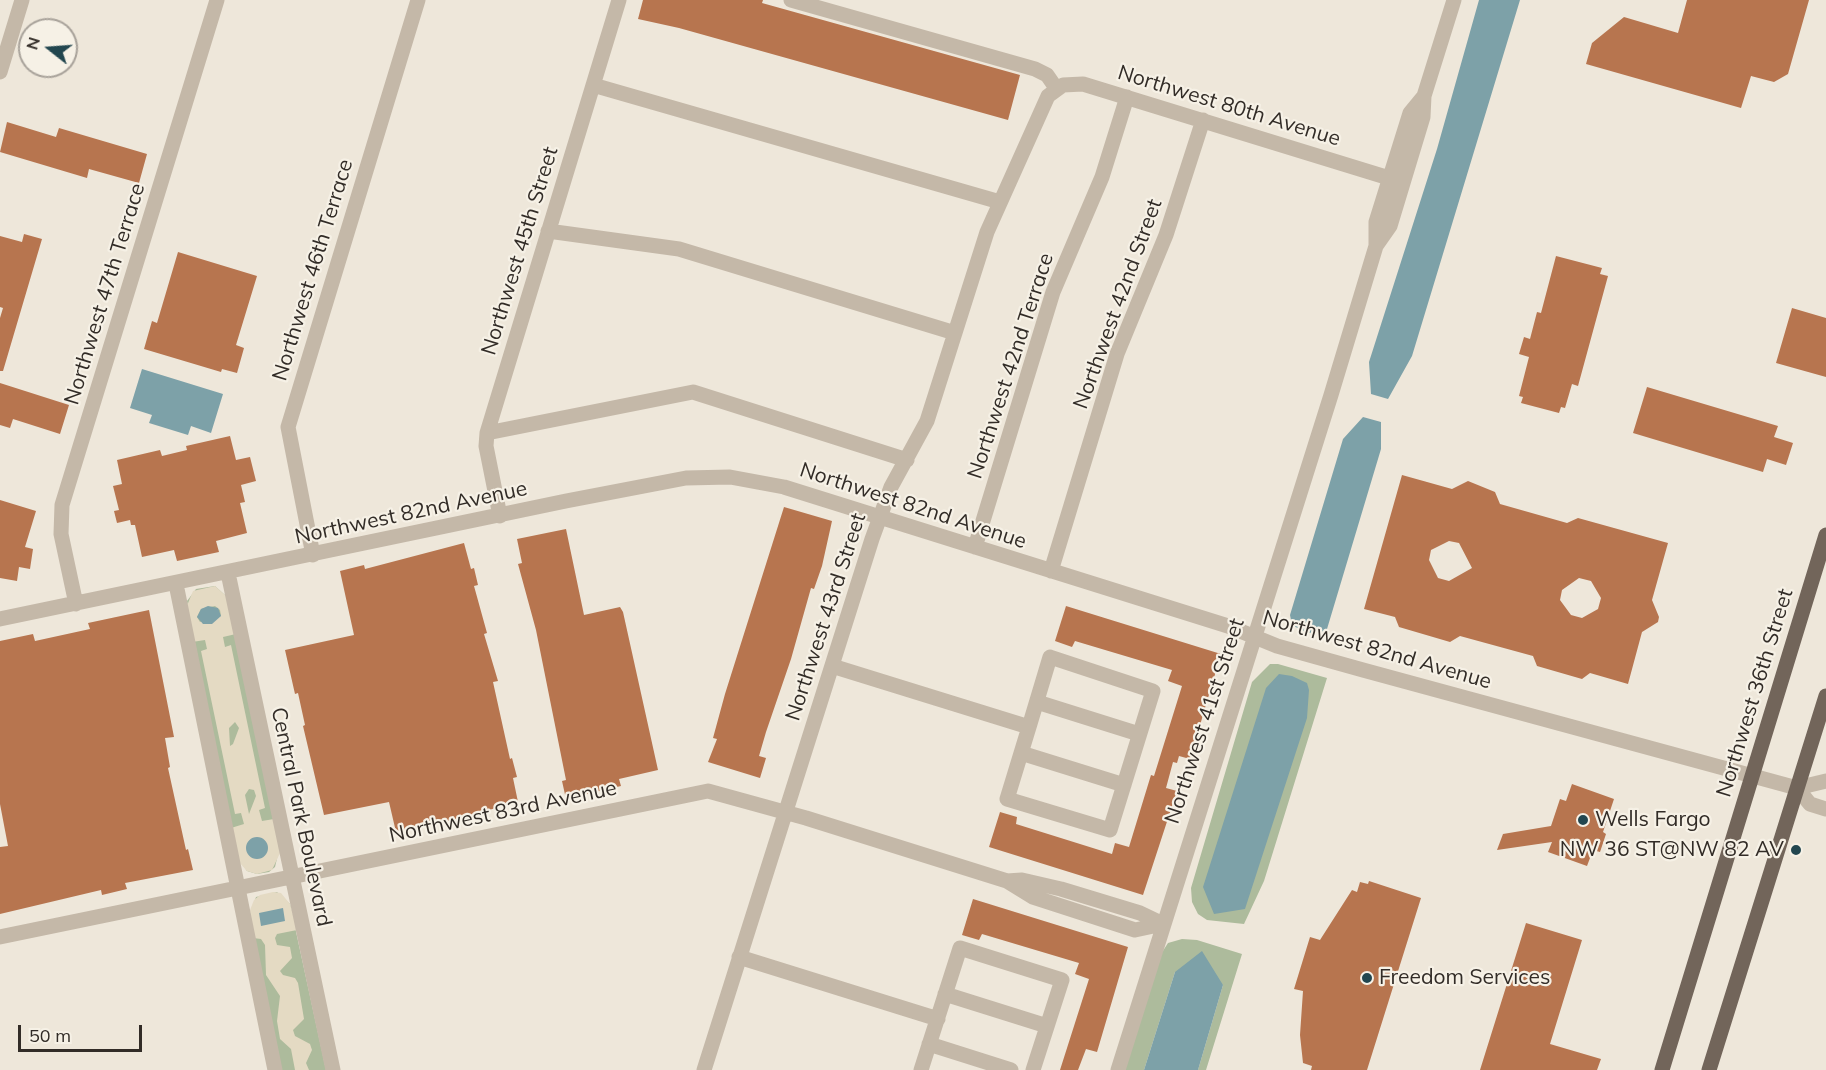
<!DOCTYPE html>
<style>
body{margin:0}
#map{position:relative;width:1826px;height:1070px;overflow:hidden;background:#eee7da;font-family:Mulish,sans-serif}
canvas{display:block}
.north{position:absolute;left:18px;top:18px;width:60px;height:60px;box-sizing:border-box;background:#f6f1e6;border:2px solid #a8a29a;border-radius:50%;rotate:287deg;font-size:16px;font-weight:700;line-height:24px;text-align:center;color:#322c27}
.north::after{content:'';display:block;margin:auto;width:21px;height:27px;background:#22464f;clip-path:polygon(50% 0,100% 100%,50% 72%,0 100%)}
.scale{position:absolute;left:18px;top:1025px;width:124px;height:27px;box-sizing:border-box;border:3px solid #322c27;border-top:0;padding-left:8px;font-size:18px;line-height:21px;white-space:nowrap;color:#322c27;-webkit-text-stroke:4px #f6f1e6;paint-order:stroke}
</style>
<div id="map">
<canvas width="1826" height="1070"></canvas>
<div class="north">N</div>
<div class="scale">50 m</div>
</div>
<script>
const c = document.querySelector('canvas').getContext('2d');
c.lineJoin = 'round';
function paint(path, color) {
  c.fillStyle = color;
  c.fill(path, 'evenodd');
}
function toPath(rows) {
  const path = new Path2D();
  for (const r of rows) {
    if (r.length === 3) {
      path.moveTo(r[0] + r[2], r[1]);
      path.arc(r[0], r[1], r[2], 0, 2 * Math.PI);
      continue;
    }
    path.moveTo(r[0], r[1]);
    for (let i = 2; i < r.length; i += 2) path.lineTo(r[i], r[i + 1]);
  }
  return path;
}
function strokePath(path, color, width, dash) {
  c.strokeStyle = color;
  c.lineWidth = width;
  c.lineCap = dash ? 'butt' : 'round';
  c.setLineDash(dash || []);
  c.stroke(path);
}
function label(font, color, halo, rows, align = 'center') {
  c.font = font + ' Mulish,sans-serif';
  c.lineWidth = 4.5;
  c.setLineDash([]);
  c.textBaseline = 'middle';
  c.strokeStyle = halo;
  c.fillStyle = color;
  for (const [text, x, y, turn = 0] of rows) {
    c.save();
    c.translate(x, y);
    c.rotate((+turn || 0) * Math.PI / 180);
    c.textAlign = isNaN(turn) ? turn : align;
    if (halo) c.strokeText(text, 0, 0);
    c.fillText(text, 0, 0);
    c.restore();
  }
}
paint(toPath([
 [215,586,226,596,280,846,275,867,269,872,257,874,247,871,236,856,187,601,196,589],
 [1270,664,1278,664,1327,678,1264,881,1244,924,1207,920,1198,914,1192,902,1191,888,1252,682],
 [277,892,290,904,326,1070,281,1070,249,919,256,897],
 [1182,939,1197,940,1242,954,1206,1070,1198,1070,1223,985,1175,972,1144,1070,1123,1070,1159,957,1168,943]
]), '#adbb9c');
paint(toPath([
 [215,586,226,596,236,634,223,637,225,647,231,645,265,808,259,810,262,821,274,819,280,853,272,870,257,874,247,871,239,862,231,828,244,824,241,813,235,814,201,651,207,649,205,640,192,642,186,608,193,591],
 [215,606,220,610,221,616,200,622,197,617,201,609],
 [235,722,239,728,233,744,230,746,229,728],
 [249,789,254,790,256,796,249,814,245,795],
 [273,892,281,893,290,904,297,930,277,934,275,938,277,945,290,947,292,958,280,971,283,975,295,978,298,983,304,1019,293,1030,295,1036,310,1044,312,1050,306,1063,309,1070,295,1070,291,1049,280,1039,277,1021,280,996,266,975,265,945,261,939,253,938,250,910,254,900,260,895]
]), '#e4dac3');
paint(toPath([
 [1479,0,1520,0,1412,356,1388,399,1371,394,1369,362,1437,149],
 [142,369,223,394,211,433,191,426,188,435,149,423,152,415,130,408],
 [1363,417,1381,422,1381,449,1327,629,1320,635,1305,632,1292,625,1290,615,1343,439],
 [208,606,218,608,221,616,212,624,203,624,197,617,201,609],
 [1279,674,1292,676,1307,683,1309,690,1307,718,1245,909,1214,914,1203,887,1266,688],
 [257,848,11],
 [283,908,285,921,261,926,259,913],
 [1202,951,1223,985,1198,1070,1144,1070,1175,972]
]), '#7da1a8');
paint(toPath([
 [643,0,763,0,762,3,1020,75,1008,120,679,28,638,19],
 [1687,0,1809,0,1788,74,1774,82,1751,76,1741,108,1586,64,1592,43,1624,17,1678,33],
 [7,122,56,137,59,128,147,154,139,183,89,169,87,178,0,152],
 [24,234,42,239,3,371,0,371,0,318,3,308,0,307,0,236,22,242],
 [178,252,257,276,236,345,244,348,237,373,222,369,221,372,144,349,152,321,157,323],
 [1556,256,1602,268,1600,274,1608,276,1578,386,1572,384,1565,408,1561,407,1559,413,1521,403,1523,397,1519,396,1529,357,1519,354,1524,337,1530,339,1537,312,1541,313],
 [1792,308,1826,318,1826,377,1776,363],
 [0,383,69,405,60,434,13,419,10,428,0,425],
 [1647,387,1778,426,1774,437,1793,443,1786,465,1767,459,1763,472,1633,433],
 [230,436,236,460,250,457,256,481,241,485,245,502,240,503,247,533,216,541,219,552,177,561,174,550,142,557,135,525,131,525,130,520,117,523,114,511,119,510,113,486,122,484,117,460,160,450,162,456,187,450,186,446],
 [1402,475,1452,489,1468,481,1495,492,1500,504,1567,523,1578,518,1668,543,1652,600,1659,617,1658,622,1642,632,1628,684,1590,673,1582,679,1537,666,1533,656,1460,636,1450,642,1399,627,1395,617,1364,609],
 [1449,541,1459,543,1472,568,1449,581,1438,578,1429,560,1431,550],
 [1579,578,1591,581,1601,598,1598,609,1582,618,1571,615,1560,600,1562,590],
 [0,500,36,511,25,547,33,549,30,569,19,567,17,581,0,578],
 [784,507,832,521,822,566,814,589,811,588,791,659,766,732,759,756,766,758,760,778,708,762,717,739,713,738,725,694],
 [566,529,584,615,620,607,623,612,658,770,619,779,621,786,566,799,562,781,566,780,536,630,518,564,522,563,517,539],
 [464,543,471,569,474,568,478,585,474,586,487,633,484,634,498,681,493,682,510,759,512,758,517,777,513,778,518,802,430,826,396,832,389,802,324,815,303,726,305,725,298,693,295,694,285,650,354,635,340,571,364,565,365,569],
 [1066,606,1221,654,1190,759,1179,756,1177,763,1173,762,1166,788,1177,791,1143,895,989,847,1000,812,1017,817,1016,824,1112,854,1115,843,1129,847,1151,775,1154,776,1182,686,1168,681,1172,670,1075,641,1072,647,1055,641],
 [149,610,174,737,165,738,170,767,168,768,186,850,188,849,193,870,125,883,127,889,102,895,101,890,0,914,0,847,8,846,0,804,0,641,33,634,35,641,90,629,88,623],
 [1572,784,1614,799,1603,832,1606,834,1600,852,1593,850,1587,866,1548,852,1552,842,1497,850,1503,834,1551,826,1560,799,1566,801],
 [1369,881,1421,898,1367,1070,1311,1070,1312,1066,1303,1063,1300,1035,1303,991,1294,989,1310,937,1320,940,1352,890,1357,892,1360,882,1368,884],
 [973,899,1128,947,1097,1052,1086,1049,1078,1070,1060,1070,1089,979,1075,974,1079,963,982,934,979,940,962,935],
 [1526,923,1582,940,1550,1044,1601,1059,1597,1070,1480,1070]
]), '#b7754f');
strokePath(toPath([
 [791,0,1035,69,1047,75,1056,88],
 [0,72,22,0],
 [593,85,1000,202],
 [548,231,679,249,955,333],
 [1376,246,1390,226,1423,117,1424,96,1454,0],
 [487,433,693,392,907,460],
 [500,516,486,446,487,433,619,0],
 [975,547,1053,292,1102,177,1127,97],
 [313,555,288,427,418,0],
 [1051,571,1117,354,1166,235,1203,120],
 [228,573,333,1070],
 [176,584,275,1070],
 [76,604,61,534,62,505,217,0],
 [0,619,566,501,686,478,730,477,784,487,1228,626,1277,646,1363,670,1797,788,1826,781],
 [832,666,1029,727,1050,657,1153,691,1110,830,1007,799,1029,727],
 [1037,702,1139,734],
 [1021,753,1124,785],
 [1797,788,1810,804,1826,809],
 [1007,881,1022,880,1061,889,1140,913,1163,924],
 [0,937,708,791,806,818,1007,881,1033,897,1135,930,1163,924],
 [739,957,938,1019],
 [945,994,1047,1026],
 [929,1044,1011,1070],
 [704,1070,872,539,891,487,927,421,987,232,1048,96,1063,85,1083,84,1389,178],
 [921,1070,960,948,1062,980,1033,1070],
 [1118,1070,1331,395,1376,246,1376,222,1410,113,1424,96]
]), '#c4b8a8', 15);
strokePath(toPath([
 [1662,1070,1826,535],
 [1709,1070,1826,696]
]), '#72655a', 15);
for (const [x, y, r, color] of [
 [1583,820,6,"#22464f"],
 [1796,850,6,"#22464f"],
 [1367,978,6,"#22464f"]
]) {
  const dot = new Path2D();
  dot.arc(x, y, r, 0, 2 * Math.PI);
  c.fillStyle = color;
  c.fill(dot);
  strokePath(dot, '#f6f1e6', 2);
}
label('21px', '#322c27', '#f6f1e6', [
 ["Northwest 80th Avenue",1229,106,17],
 ["Northwest 45th Street",520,251,-73],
 ["Northwest 46th Terrace",313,270,-73],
 ["Northwest 47th Terrace",105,294,-73],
 ["Northwest 42nd Street",1118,304,-70],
 ["Northwest 42nd Terrace",1011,366,-72],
 ["Northwest 82nd Avenue",913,506,18],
 ["Northwest 82nd Avenue",411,513,-12],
 ["Northwest 43rd Street",826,617,-72],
 ["Northwest 82nd Avenue",1377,650,16],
 ["Northwest 36th Street",1755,693,-73],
 ["Northwest 41st Street",1205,721,-72],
 ["Northwest 83rd Avenue",503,812,-12],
 ["Central Park Boulevard",301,817,78]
]);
label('21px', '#322c27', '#f6f1e6', [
 ["Wells Fargo",1595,820],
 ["NW 36 ST@NW 82 AV",1784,850,"right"],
 ["Freedom Services",1379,978]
], 'left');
</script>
